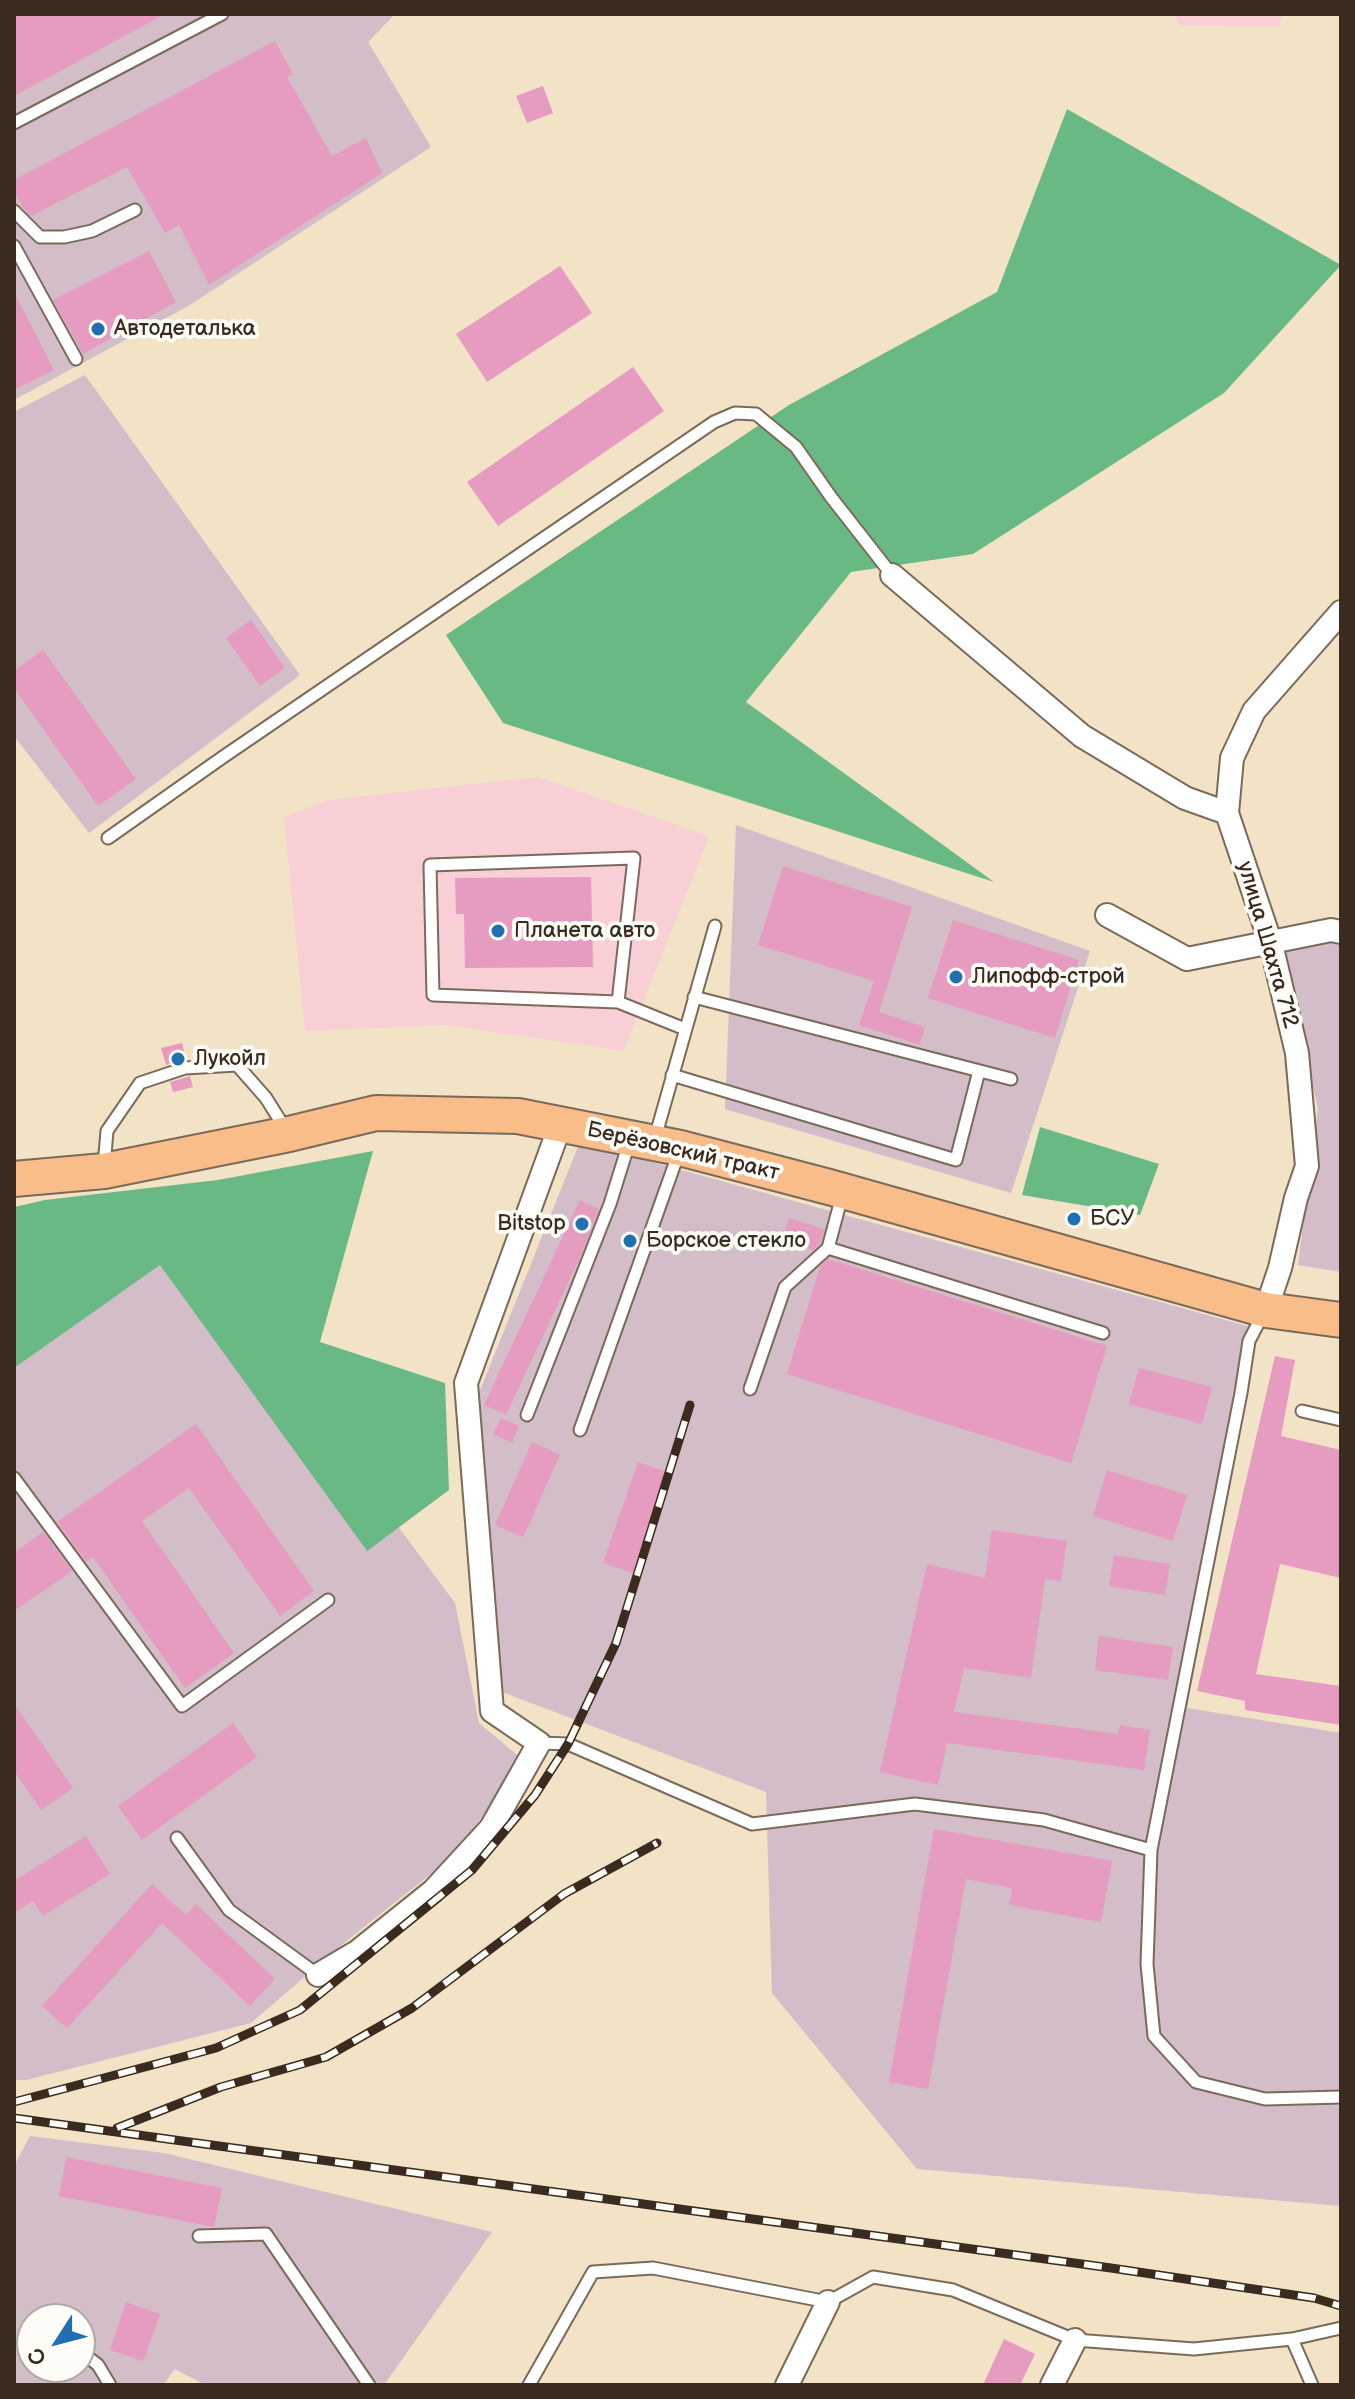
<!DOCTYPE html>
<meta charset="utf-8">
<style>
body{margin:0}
#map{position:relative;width:1355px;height:2399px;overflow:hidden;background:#f2e2c6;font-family:"Balsamiq Sans",sans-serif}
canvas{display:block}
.frame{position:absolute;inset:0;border:16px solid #3b2a1e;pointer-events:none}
.north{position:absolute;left:16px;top:2303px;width:80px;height:80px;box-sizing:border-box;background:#fdfcf7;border:2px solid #afa8a0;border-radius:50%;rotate:234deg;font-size:22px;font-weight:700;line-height:32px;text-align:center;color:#3b2a1e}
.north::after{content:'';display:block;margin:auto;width:28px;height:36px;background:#1f6fb2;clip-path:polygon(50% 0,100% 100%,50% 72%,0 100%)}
</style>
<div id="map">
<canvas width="1355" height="2399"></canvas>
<div class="frame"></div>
<div class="north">С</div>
</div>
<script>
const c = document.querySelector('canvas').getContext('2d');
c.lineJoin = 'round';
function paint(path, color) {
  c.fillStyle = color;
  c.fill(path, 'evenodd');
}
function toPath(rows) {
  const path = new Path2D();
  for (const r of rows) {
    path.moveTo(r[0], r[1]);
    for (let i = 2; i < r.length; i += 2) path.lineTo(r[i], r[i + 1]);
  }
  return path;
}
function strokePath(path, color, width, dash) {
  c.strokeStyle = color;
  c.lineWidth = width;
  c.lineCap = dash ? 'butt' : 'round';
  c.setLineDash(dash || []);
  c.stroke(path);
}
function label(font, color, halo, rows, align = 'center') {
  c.font = font + ' "Balsamiq Sans",sans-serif';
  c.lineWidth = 8;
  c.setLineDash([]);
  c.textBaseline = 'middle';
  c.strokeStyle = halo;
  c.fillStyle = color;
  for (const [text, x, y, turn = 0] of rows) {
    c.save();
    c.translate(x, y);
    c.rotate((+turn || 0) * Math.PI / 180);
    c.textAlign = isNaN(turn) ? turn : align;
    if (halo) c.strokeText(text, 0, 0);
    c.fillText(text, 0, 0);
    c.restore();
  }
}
paint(toPath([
 [1174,14,1283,14,1279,27,1179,25],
 [538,777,709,836,623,1051,447,1025,305,1031,284,817,329,800]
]), '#f7cfd5');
paint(toPath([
 [14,14,395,14,368,42,431,147,190,305,14,400],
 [85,375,300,675,89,833,14,736,14,412],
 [736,825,1090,951,1011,1193,725,1109],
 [1277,937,1341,944,1341,1272,1298,1265,1318,1108],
 [580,1142,1258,1329,1187,1708,1341,1733,1341,2206,917,2169,772,1993,766,1792,502,1692,477,1398],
 [172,1223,455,1603,479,1723,522,1759,456,1854,344,1943,251,2023,26,2080,14,2080,14,1340],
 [30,2136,164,2153,492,2232,384,2385,205,2385,175,2369,163,2385,14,2385,14,2166],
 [32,2319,80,2319,80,2367,32,2367]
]), '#d2bdc8');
paint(toPath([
 [1067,109,1341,265,1224,393,973,554,851,572,746,702,994,882,503,723,446,635,789,405,997,292],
 [1040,1127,1159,1164,1140,1215,1022,1195],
 [373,1151,320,1342,445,1383,449,1490,367,1551,160,1265,14,1368,14,1207,45,1200,218,1180]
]), '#69b984');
paint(toPath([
 [14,14,165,14,14,96],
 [275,41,293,74,287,77,332,156,366,138,382,173,209,285,179,225,165,233,127,167,31,216,23,208,14,191,14,180],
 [543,86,553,113,527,123,516,96],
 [149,251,176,302,83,354,53,300],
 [560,266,592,313,487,382,456,334],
 [14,292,54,370,14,390],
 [633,367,664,411,498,526,467,482],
 [251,620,285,668,260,686,226,638],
 [43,650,136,779,98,806,14,688,14,671],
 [783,866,912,907,879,1012,925,1027,920,1045,859,1025,874,981,758,945],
 [591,877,593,967,465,968,464,914,456,914,455,878],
 [953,920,1079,960,1055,1038,928,998],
 [182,1043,186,1059,166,1065,161,1048],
 [190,1076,193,1087,173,1092,170,1082],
 [580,1200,599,1209,581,1255,506,1415,484,1405],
 [789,1218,824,1229,820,1243,813,1250,782,1241],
 [828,1259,1107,1346,1071,1463,787,1374,820,1267],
 [1275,1356,1295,1360,1281,1436,1341,1450,1341,1578,1280,1564,1256,1674,1341,1686,1341,1725,1245,1710,1245,1701,1197,1691],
 [1139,1368,1212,1387,1202,1424,1129,1404],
 [501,1418,519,1426,512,1443,493,1434],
 [196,1424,314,1591,280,1616,189,1488,142,1521,234,1653,185,1688,93,1557,86,1561,57,1522],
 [532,1442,560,1455,523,1537,495,1525],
 [638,1462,667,1472,633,1573,603,1563],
 [1107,1470,1187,1495,1173,1541,1093,1516],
 [992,1530,1067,1541,1061,1581,1045,1579,1031,1678,964,1668,954,1712,1118,1734,1120,1725,1150,1730,1144,1770,947,1743,938,1785,880,1772,927,1564,985,1578],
 [43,1532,72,1571,14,1611,14,1553],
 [1114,1555,1170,1564,1165,1595,1109,1586],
 [1099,1636,1173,1647,1168,1680,1095,1670],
 [14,1704,73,1788,41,1810,14,1771],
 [233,1723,257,1757,142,1840,118,1806],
 [934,1829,1112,1861,1101,1922,1009,1905,1012,1888,966,1879,928,2089,889,2082],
 [86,1836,110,1874,43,1916,33,1901,14,1913,14,1881],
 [152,1884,186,1915,196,1904,275,1979,250,2006,162,1923,67,2028,42,2006],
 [66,2157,222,2188,214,2227,59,2196],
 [126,2302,160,2314,143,2361,110,2350],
 [1004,2339,1035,2354,1020,2385,983,2385]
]), '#e69bc0');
const lane = toPath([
 [14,123,222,14],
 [14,211,40,237,64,237,92,231,135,210],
 [14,246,76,359],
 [108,838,223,757,714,422,735,413,756,414,796,447,831,497,892,575],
 [694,997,1011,1079],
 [618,1002,634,858,430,865,433,995,618,1002,685,1029],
 [672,1075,956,1160,979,1071],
 [655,1138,715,926],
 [104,1166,107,1131,140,1083,185,1068,237,1065,266,1098,286,1130],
 [842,1196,828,1248,1103,1333],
 [750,1389,785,1287,828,1248],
 [1302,1411,1341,1420],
 [527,1415,610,1204,629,1143],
 [580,1430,679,1152],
 [14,1478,182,1706,328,1600],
 [539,1743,568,1744,752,1824,915,1804,1044,1820,1151,1850,1241,1393,1249,1341,1263,1314],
 [177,1838,229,1910,318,1975],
 [1151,1850,1147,1964,1154,2036,1196,2082,1265,2099,1341,2097],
 [199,2236,266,2234,369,2385],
 [1292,2339,1312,2385],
 [80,2351,98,2365,110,2385],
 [529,2385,593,2272,653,2268,828,2302,873,2277,953,2290,1075,2340,1194,2349,1292,2339,1341,2328]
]);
const street = toPath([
 [892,575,1082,736,1185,798,1227,813],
 [1107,915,1187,959,1331,930,1341,932],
 [1266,1310,1280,1268,1296,1198,1307,1166,1297,1053,1271,944,1227,813,1232,758,1254,711,1341,612],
 [318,1975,357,1952,433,1891,491,1828,539,1743,492,1711,466,1383,561,1123],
 [787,2385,828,2302],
 [1052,2385,1075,2340]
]);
const primary = toPath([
 [14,1179,104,1171,289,1134,376,1113,518,1116,680,1148,829,1187,1266,1310,1341,1320]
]);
strokePath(lane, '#7b6a59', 15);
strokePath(street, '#7b6a59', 26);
strokePath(primary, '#7b6a59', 38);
strokePath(lane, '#fff', 11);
strokePath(street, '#fff', 22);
strokePath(primary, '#f8bd89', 34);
const rail = toPath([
 [14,2102,216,2048,300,2010,472,1870,535,1795,568,1744,616,1643,690,1405],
 [14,2118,1111,2268,1314,2298,1341,2306],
 [117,2128,221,2087,326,2057,412,2008,564,1894,657,1843]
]);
strokePath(rail, '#3b2a1e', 9);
strokePath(rail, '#fdfcf7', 6, [18]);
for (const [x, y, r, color] of [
 [98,329,8,"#1f6fb2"],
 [498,931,8,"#1f6fb2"],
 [956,977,8,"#1f6fb2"],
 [178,1059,8,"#1f6fb2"],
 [1074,1219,8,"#1f6fb2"],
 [582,1224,8,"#1f6fb2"],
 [630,1241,8,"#1f6fb2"]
]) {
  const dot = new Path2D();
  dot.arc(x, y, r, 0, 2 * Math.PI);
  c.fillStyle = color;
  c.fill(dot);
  strokePath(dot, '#fdfcf7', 3);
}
label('22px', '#3b2a1e', '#fdfcf7', [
 ["Автодеталька",114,329],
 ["Планета авто",514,931],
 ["Липофф-строй",972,977],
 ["Лукойл",194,1059],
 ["БСУ",1090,1219],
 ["Bitstop",566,1224,"right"],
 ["Борское стекло",646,1241]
], 'left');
label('22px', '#3b2a1e', '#fdfcf7', [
 ["улица Шахта 712",1267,945,74],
 ["Берёзовский тракт",683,1152,13]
]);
</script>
